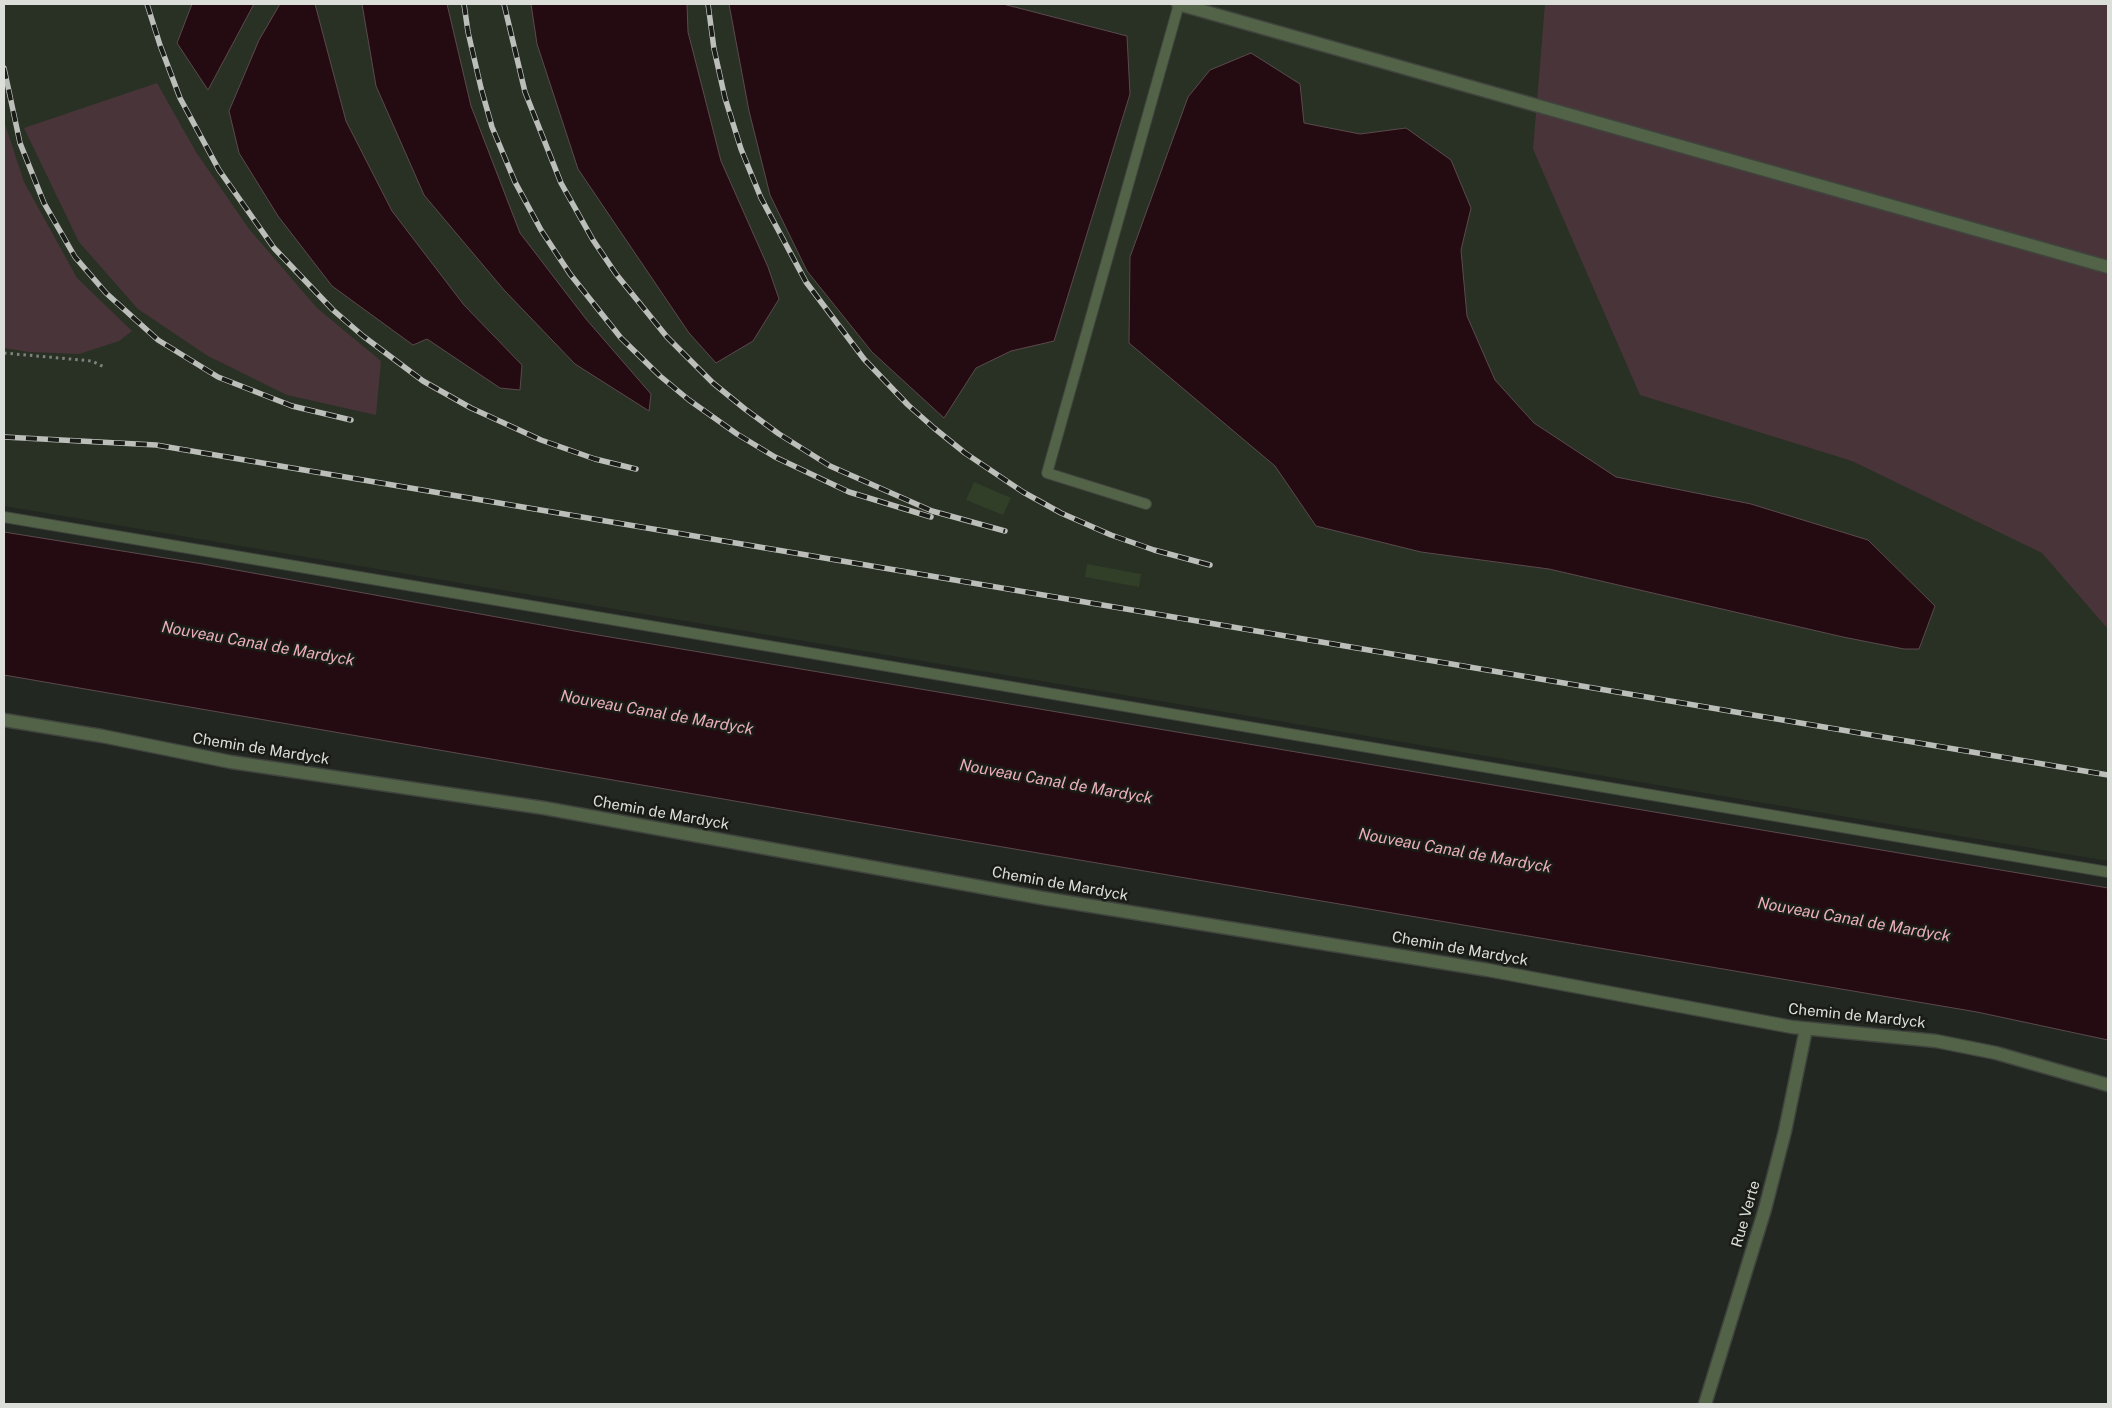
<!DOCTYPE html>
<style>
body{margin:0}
#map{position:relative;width:2112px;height:1408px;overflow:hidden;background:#232721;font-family:"Public Sans",sans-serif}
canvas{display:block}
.frame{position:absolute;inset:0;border:5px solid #dbded9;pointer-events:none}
</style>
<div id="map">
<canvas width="2112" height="1408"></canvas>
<div class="frame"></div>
</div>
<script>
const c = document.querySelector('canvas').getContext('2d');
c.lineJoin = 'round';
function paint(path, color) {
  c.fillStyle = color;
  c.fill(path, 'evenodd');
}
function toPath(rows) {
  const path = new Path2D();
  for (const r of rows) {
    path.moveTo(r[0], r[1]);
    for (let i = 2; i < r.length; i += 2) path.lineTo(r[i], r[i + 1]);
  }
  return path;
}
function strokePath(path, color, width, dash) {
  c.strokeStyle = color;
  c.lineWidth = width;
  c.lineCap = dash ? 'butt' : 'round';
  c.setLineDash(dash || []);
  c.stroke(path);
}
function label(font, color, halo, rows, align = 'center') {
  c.font = font + ' "Public Sans",sans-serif';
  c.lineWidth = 5;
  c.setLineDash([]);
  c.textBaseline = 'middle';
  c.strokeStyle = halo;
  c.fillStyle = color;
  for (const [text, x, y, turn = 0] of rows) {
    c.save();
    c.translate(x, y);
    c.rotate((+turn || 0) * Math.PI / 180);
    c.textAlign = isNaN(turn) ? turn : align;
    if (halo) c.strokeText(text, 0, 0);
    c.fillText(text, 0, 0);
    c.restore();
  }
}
paint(toPath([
 [4,4,2108,4,2108,861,4,506]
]), '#293024');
paint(toPath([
 [1545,4,2108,4,2108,629,2042,553,1852,461,1640,395,1533,149],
 [157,83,196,152,249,229,317,308,381,361,376,415,287,395,208,356,138,309,79,242,24,128],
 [4,121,24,182,77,278,132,331,119,341,79,354,29,352,4,348]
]), '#493539');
const water = toPath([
 [192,4,254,4,208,90,177,43,192,4],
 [280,4,315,4,346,121,392,211,464,305,522,365,520,390,500,388,427,339,413,345,332,286,278,216,239,153,229,111,259,40,280,4],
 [362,4,447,4,471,106,520,233,586,319,651,394,649,411,575,364,504,290,424,195,376,86,362,4],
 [531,4,687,4,688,32,721,161,768,267,779,299,753,341,716,363,689,333,578,169,537,44,531,4],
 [729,4,1003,4,1127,36,1130,94,1054,341,1011,351,976,368,944,418,872,352,807,271,770,195,749,111,729,4],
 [1251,53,1300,84,1304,123,1360,134,1406,128,1451,160,1471,208,1461,250,1467,316,1495,380,1534,423,1616,477,1751,504,1868,540,1935,606,1919,649,1904,649,1843,637,1549,569,1421,552,1316,526,1275,466,1129,343,1130,257,1188,97,1210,70,1251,53],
 [4,532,203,564,580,632,2108,888,2108,1040,1977,1012,932,835,4,675,4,532]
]);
paint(water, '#230b11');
strokePath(water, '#5a4a4d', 1);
paint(toPath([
 [974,482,1011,498,1003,515,966,500],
 [1087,564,1141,574,1139,587,1085,577]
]), '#313f28');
const service = toPath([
 [1146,504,1047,473,1179,4],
 [4,517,2108,872]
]);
const minor = toPath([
 [1178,4,2108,267],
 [4,720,102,736,231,762,544,808,1042,898,1488,970,1792,1027,1936,1041,1996,1053,2108,1085],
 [1705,1404,1765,1209,1785,1131,1806,1029]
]);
strokePath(service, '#40443e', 12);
strokePath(minor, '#40443e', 15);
strokePath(toPath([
 [4,353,92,361,104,367]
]), '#7f837d', 3, [2.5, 4]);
strokePath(service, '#536348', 10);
strokePath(minor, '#536348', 12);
const rail = toPath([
 [147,4,160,45,180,98,219,170,274,248,333,310,363,336,423,381,471,408,541,440,595,459,636,469],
 [464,4,468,32,481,88,492,127,515,182,541,230,570,274,621,338,660,376,689,400,737,434,775,457,849,492,931,517],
 [504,4,525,92,561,183,593,240,616,274,667,337,713,383,745,409,779,434,830,466,932,511,1005,531],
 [708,4,714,49,725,98,741,149,761,198,806,282,864,359,908,405,934,428,965,453,1023,492,1061,513,1111,535,1154,550,1210,565],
 [4,68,20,143,44,203,75,257,106,293,158,340,218,377,292,406,351,420],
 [4,437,156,445,2108,775]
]);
strokePath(rail, '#bbbeb9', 5.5);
strokePath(rail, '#1a1d17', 4, [11]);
label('15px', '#dbded9', '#1a1d17', [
 ["Chemin de Mardyck",261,749,9],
 ["Chemin de Mardyck",661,813,10],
 ["Chemin de Mardyck",1060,884,10],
 ["Chemin de Mardyck",1460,949,10],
 ["Chemin de Mardyck",1857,1016,6],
 ["Rue Verte",1746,1214,-74]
]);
label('italic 16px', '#ebaeb8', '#1a1d17', [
 ["Nouveau Canal de Mardyck",258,644,10],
 ["Nouveau Canal de Mardyck",657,713,10],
 ["Nouveau Canal de Mardyck",1056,782,10],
 ["Nouveau Canal de Mardyck",1455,851,10],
 ["Nouveau Canal de Mardyck",1854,920,10]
]);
</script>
